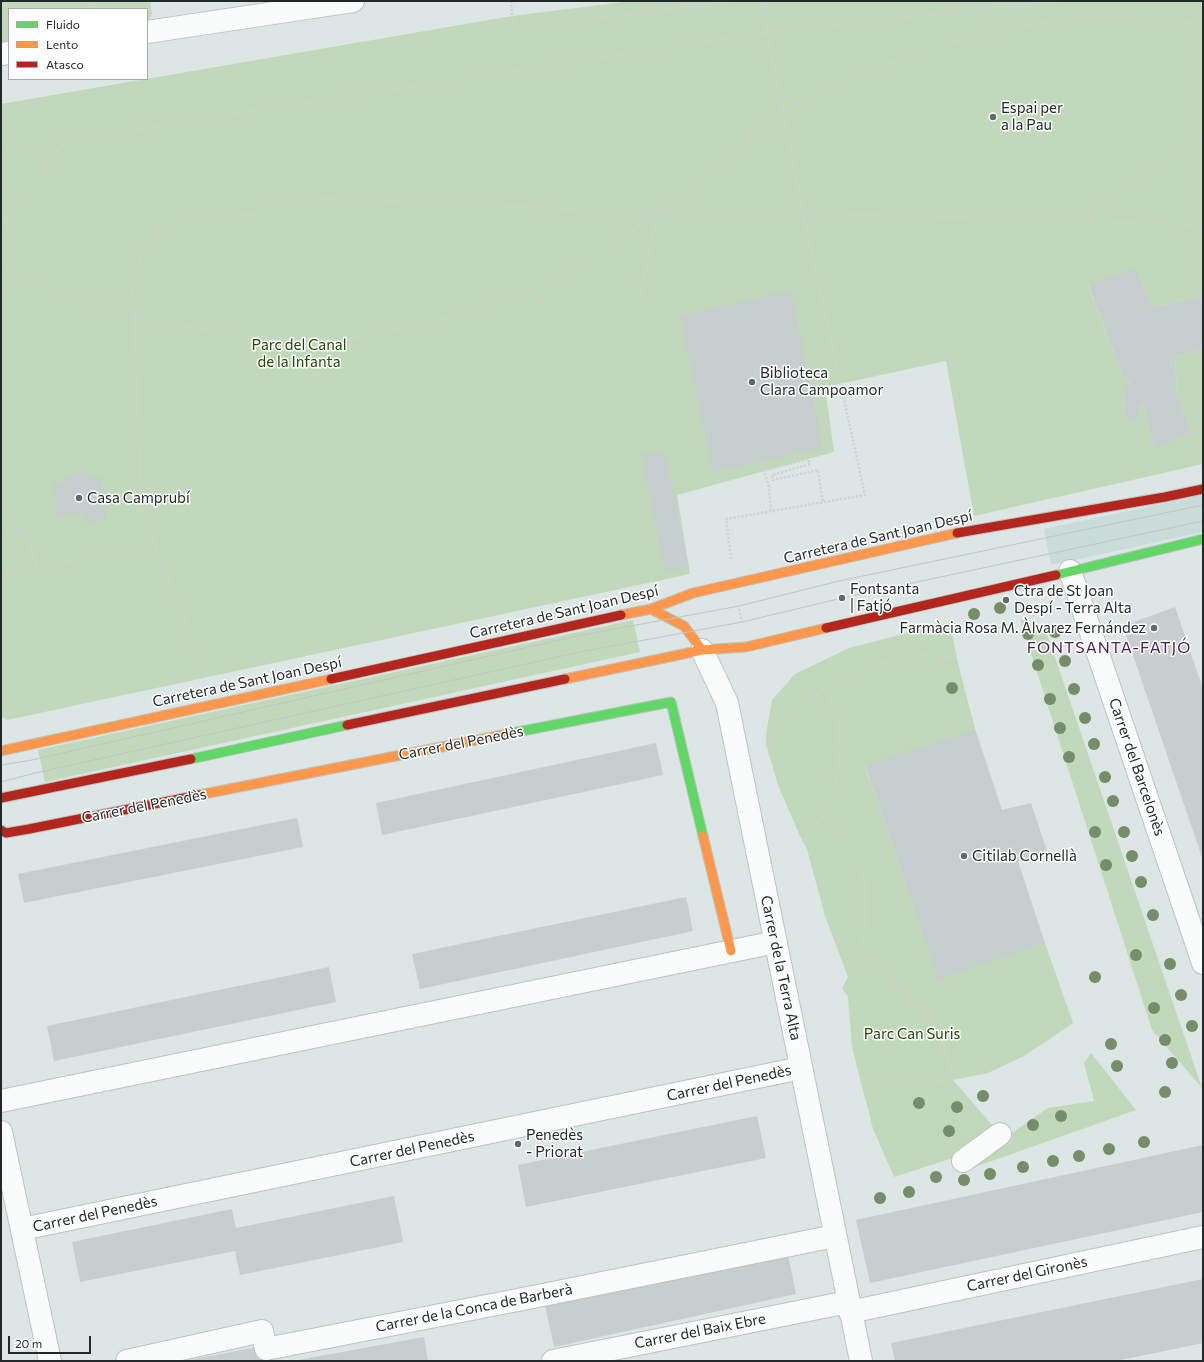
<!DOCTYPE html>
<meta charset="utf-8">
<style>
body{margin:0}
#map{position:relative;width:1204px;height:1362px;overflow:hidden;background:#dce6e4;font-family:Commissioner,sans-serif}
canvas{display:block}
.frame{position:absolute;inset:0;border:2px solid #222928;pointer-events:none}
.legend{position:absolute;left:8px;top:8px;width:140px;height:72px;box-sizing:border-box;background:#fff;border:1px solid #a7a9a9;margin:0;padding:5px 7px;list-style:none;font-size:12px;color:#222928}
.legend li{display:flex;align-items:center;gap:8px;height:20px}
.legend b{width:20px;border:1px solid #a7a9a9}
.scale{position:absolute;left:8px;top:1336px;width:83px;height:18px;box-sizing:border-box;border:2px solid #222928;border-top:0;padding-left:5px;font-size:12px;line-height:14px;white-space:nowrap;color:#222928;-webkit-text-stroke:3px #fff;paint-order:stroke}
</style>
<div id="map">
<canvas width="1204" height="1362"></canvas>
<div class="frame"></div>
<ul class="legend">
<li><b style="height:5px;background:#63d668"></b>Fluido</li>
<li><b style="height:5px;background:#ff974d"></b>Lento</li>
<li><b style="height:5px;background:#b3261e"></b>Atasco</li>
</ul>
<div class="scale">20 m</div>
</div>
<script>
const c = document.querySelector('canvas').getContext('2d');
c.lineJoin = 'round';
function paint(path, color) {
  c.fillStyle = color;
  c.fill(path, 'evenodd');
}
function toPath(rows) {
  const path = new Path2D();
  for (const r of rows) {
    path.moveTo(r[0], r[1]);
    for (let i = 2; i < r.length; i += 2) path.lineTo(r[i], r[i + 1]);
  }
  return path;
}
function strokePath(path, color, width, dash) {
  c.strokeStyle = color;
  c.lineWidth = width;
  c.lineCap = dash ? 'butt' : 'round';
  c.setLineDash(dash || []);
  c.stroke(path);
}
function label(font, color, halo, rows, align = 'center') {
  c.font = font + ' Commissioner,sans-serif';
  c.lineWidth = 3;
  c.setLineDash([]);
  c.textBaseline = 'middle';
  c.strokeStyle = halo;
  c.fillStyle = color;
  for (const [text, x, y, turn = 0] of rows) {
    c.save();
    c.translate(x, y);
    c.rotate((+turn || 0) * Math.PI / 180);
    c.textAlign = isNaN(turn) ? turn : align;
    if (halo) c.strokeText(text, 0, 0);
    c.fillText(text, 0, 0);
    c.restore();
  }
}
paint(toPath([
 [1203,495,1203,532,1051,565,1044,529]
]), '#c9dcda');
paint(toPath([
 [1,1,150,1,152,14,147,23,147,9,9,9,9,48,1,49],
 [631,1,1203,1,1203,296,1152,308,1136,268,1088,286,1124,379,1131,382,1124,388,1125,418,1133,423,1133,419,1140,414,1139,407,1144,405,1154,449,1192,432,1177,397,1175,356,1203,350,1203,464,974,516,946,361,825,387,834,452,677,495,690,574,7,720,1,716,1,104,512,16],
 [1020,619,1046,631,1202,1088,1152,1030],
 [633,620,640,652,45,782,38,750],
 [950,622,957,659,975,729,865,766,938,979,1045,943,1073,1023,1050,1039,1022,1057,988,1073,953,1080,1000,1134,1003,1139,1048,1108,1094,1101,1084,1063,1091,1053,1136,1110,972,1168,956,1157,894,1177,873,1129,852,1047,848,997,842,988,848,977,825,916,807,849,800,836,778,785,766,745,766,734,772,700,795,674,849,648]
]), '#c1d9ba');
paint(toPath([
 [1136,268,1152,308,1203,296,1203,350,1175,356,1177,397,1192,432,1154,450,1144,405,1139,407,1140,414,1133,419,1133,423,1125,418,1124,388,1131,382,1124,379,1088,285],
 [791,290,823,448,713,472,680,316],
 [664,451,689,567,665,572,641,454],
 [87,472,88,478,101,477,106,520,84,523,83,513,58,517,53,483,66,481,65,475],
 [1175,607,1203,689,1203,860,1123,626],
 [975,729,1002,810,1031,803,1047,851,1018,861,1045,943,938,980,865,765],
 [656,743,663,775,382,835,376,803],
 [297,818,303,847,24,903,18,874],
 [686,897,693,931,420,989,412,954],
 [329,967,336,1002,54,1061,47,1026],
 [757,1116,766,1158,526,1207,518,1165],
 [1203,1145,1203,1212,870,1283,856,1220],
 [394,1196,403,1242,240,1275,235,1251,80,1282,72,1242,232,1209,236,1228],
 [787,1251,796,1294,554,1347,545,1305],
 [1203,1279,1203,1343,1116,1361,895,1361,891,1343],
 [424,1337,428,1361,299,1361,298,1360],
 [258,1347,261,1361,189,1361,189,1360]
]), '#c6cece');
const street = toPath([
 [147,32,353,1],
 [1,54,9,53],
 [1070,571,1203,963],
 [702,650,727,703,861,1361],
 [1,1101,776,942],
 [1,1132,50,1361],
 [963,1161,1000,1134],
 [22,1229,801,1068],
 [850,1312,1203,1237],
 [127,1361,262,1331,266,1349,538,1296,835,1236],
 [553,1361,848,1302]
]);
const fast = toPath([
 [1056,575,1203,539],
 [512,733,671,702,703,836],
 [191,759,347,725]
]);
const slow = toPath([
 [651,609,684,626,702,650],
 [621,615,651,609,693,593,957,533],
 [565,679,702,650,746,647,826,628],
 [1,751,331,679],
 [199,795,512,733],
 [703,836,731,951]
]);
const jam = toPath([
 [957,533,1165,497,1203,489],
 [826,628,1056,575],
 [331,679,621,615],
 [347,725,565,679],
 [1,798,191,759],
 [1,830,6,833,29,829,199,795]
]);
strokePath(street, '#bcc3c2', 24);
strokePath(fast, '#bcc3c2', 11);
strokePath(slow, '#bcc3c2', 11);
strokePath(jam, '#bcc3c2', 11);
strokePath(toPath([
 [87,1,100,9],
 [511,1,512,16,515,29,735,1],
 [1,150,768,32,1063,1],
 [1086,222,1117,192,1203,141],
 [1,230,66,140],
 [1,263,14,272,97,305,134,317,217,332,280,340,348,339,455,317,545,286,606,250,658,213,783,112,845,79,926,50,993,32,1071,18,1148,19,1203,24],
 [640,297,657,214],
 [761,462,769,487,771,511],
 [763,471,808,459,810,464,772,475,773,480,818,470,823,502],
 [1,535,27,529,36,569],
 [731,559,726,519,865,495,803,213,761,1],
 [1,576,154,543],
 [739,609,742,621],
 [208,677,154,543,141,489,134,317,132,289,141,257,168,225,200,213,263,215,265,196,658,213,803,213,1203,225],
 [766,745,792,713,826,687,873,666,918,654,957,659],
 [822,816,849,844,865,881,866,920,861,953,848,977],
 [803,842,822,816,836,783,840,746,837,715,826,687],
 [861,1082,894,1085,953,1080,944,1043,927,1014,884,968,861,953]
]), '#cfd2d1', 2.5, [2, 2]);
strokePath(street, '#fafbfb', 22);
strokePath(fast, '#63d668', 9);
strokePath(slow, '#ff974d', 9);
strokePath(jam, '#b3261e', 9);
strokePath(toPath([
 [1,765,32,760,577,636,739,606,839,581,1203,505],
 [1,782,35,773,580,652,742,622,842,598,1203,521]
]), '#c2c5c4', 1);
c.fillStyle = '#758d68';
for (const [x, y] of [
 [1000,608],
 [974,614],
 [1055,632],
 [1028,634],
 [1065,661],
 [1038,665],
 [952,688],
 [1074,689],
 [1050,699],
 [1085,718],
 [1060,728],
 [1094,744],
 [1069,757],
 [1105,777],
 [1113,801],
 [1095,832],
 [1124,832],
 [1132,856],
 [1106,865],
 [1141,882],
 [1153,915],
 [1136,955],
 [1170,964],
 [1095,977],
 [1181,995],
 [1154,1008],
 [1192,1026],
 [1165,1040],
 [1111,1044],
 [1172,1063],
 [1117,1066],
 [1165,1092],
 [983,1096],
 [919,1103],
 [957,1107],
 [1061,1116],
 [1033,1125],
 [949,1131],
 [1144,1142],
 [1109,1149],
 [1079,1156],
 [1053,1161],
 [1023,1167],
 [990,1174],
 [936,1177],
 [964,1180],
 [909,1192],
 [880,1198]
]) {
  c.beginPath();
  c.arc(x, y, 6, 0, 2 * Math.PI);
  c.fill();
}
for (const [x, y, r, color] of [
 [993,117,4,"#636b6a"],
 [752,382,4,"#636b6a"],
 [79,498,4,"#636b6a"],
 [842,598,4,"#636b6a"],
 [1006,600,4,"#636b6a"],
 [1154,628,4,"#636b6a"],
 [964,856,4,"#636b6a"],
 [518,1144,4,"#636b6a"]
]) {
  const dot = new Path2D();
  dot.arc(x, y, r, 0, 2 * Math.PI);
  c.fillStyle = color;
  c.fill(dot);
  strokePath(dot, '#fff', 1.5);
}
label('15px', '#222928', '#fff', [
 ["Espai per",1001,108],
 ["a la Pau",1001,125],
 ["Biblioteca",760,373],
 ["Clara Campoamor",760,390],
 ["Casa Camprubí",87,498],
 ["Fontsanta",850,589],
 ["| Fatjó",850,606],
 ["Ctra de St Joan",1014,591],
 ["Despí - Terra Alta",1014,608],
 ["Farmàcia Rosa M. Àlvarez Fernández",1146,628,"right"],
 ["Citilab Cornellà",972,856],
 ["Penedès",526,1135],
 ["- Priorat",526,1152]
], 'left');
label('15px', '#214402', '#fff', [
 ["Parc del Canal",299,345],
 ["de la Infanta",299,362],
 ["Parc Can Suris",912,1034]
]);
label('15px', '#222928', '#fff', [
 ["Carretera de Sant Joan Despí",878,537,-13],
 ["Carretera de Sant Joan Despí",564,612,-13],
 ["Carretera de Sant Joan Despí",247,682,-12],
 ["Carrer del Penedès",461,743,-11],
 ["Carrer del Barcelonès",1137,767,71],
 ["Carrer del Penedès",144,806,-11],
 ["Carrer de la Terra Alta",781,968,78],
 ["Carrer del Penedès",729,1083,-12],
 ["Carrer del Penedès",412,1149,-12],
 ["Carrer del Penedès",95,1214,-12],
 ["Carrer del Gironès",1027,1274,-12],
 ["Carrer de la Conca de Barberà",474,1308,-11],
 ["Carrer del Baix Ebre",700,1331,-11]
]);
c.letterSpacing = '1px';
label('16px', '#451b50', '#fff', [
 ["FONTSANTA-FATJÓ",1109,648]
]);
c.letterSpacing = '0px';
</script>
